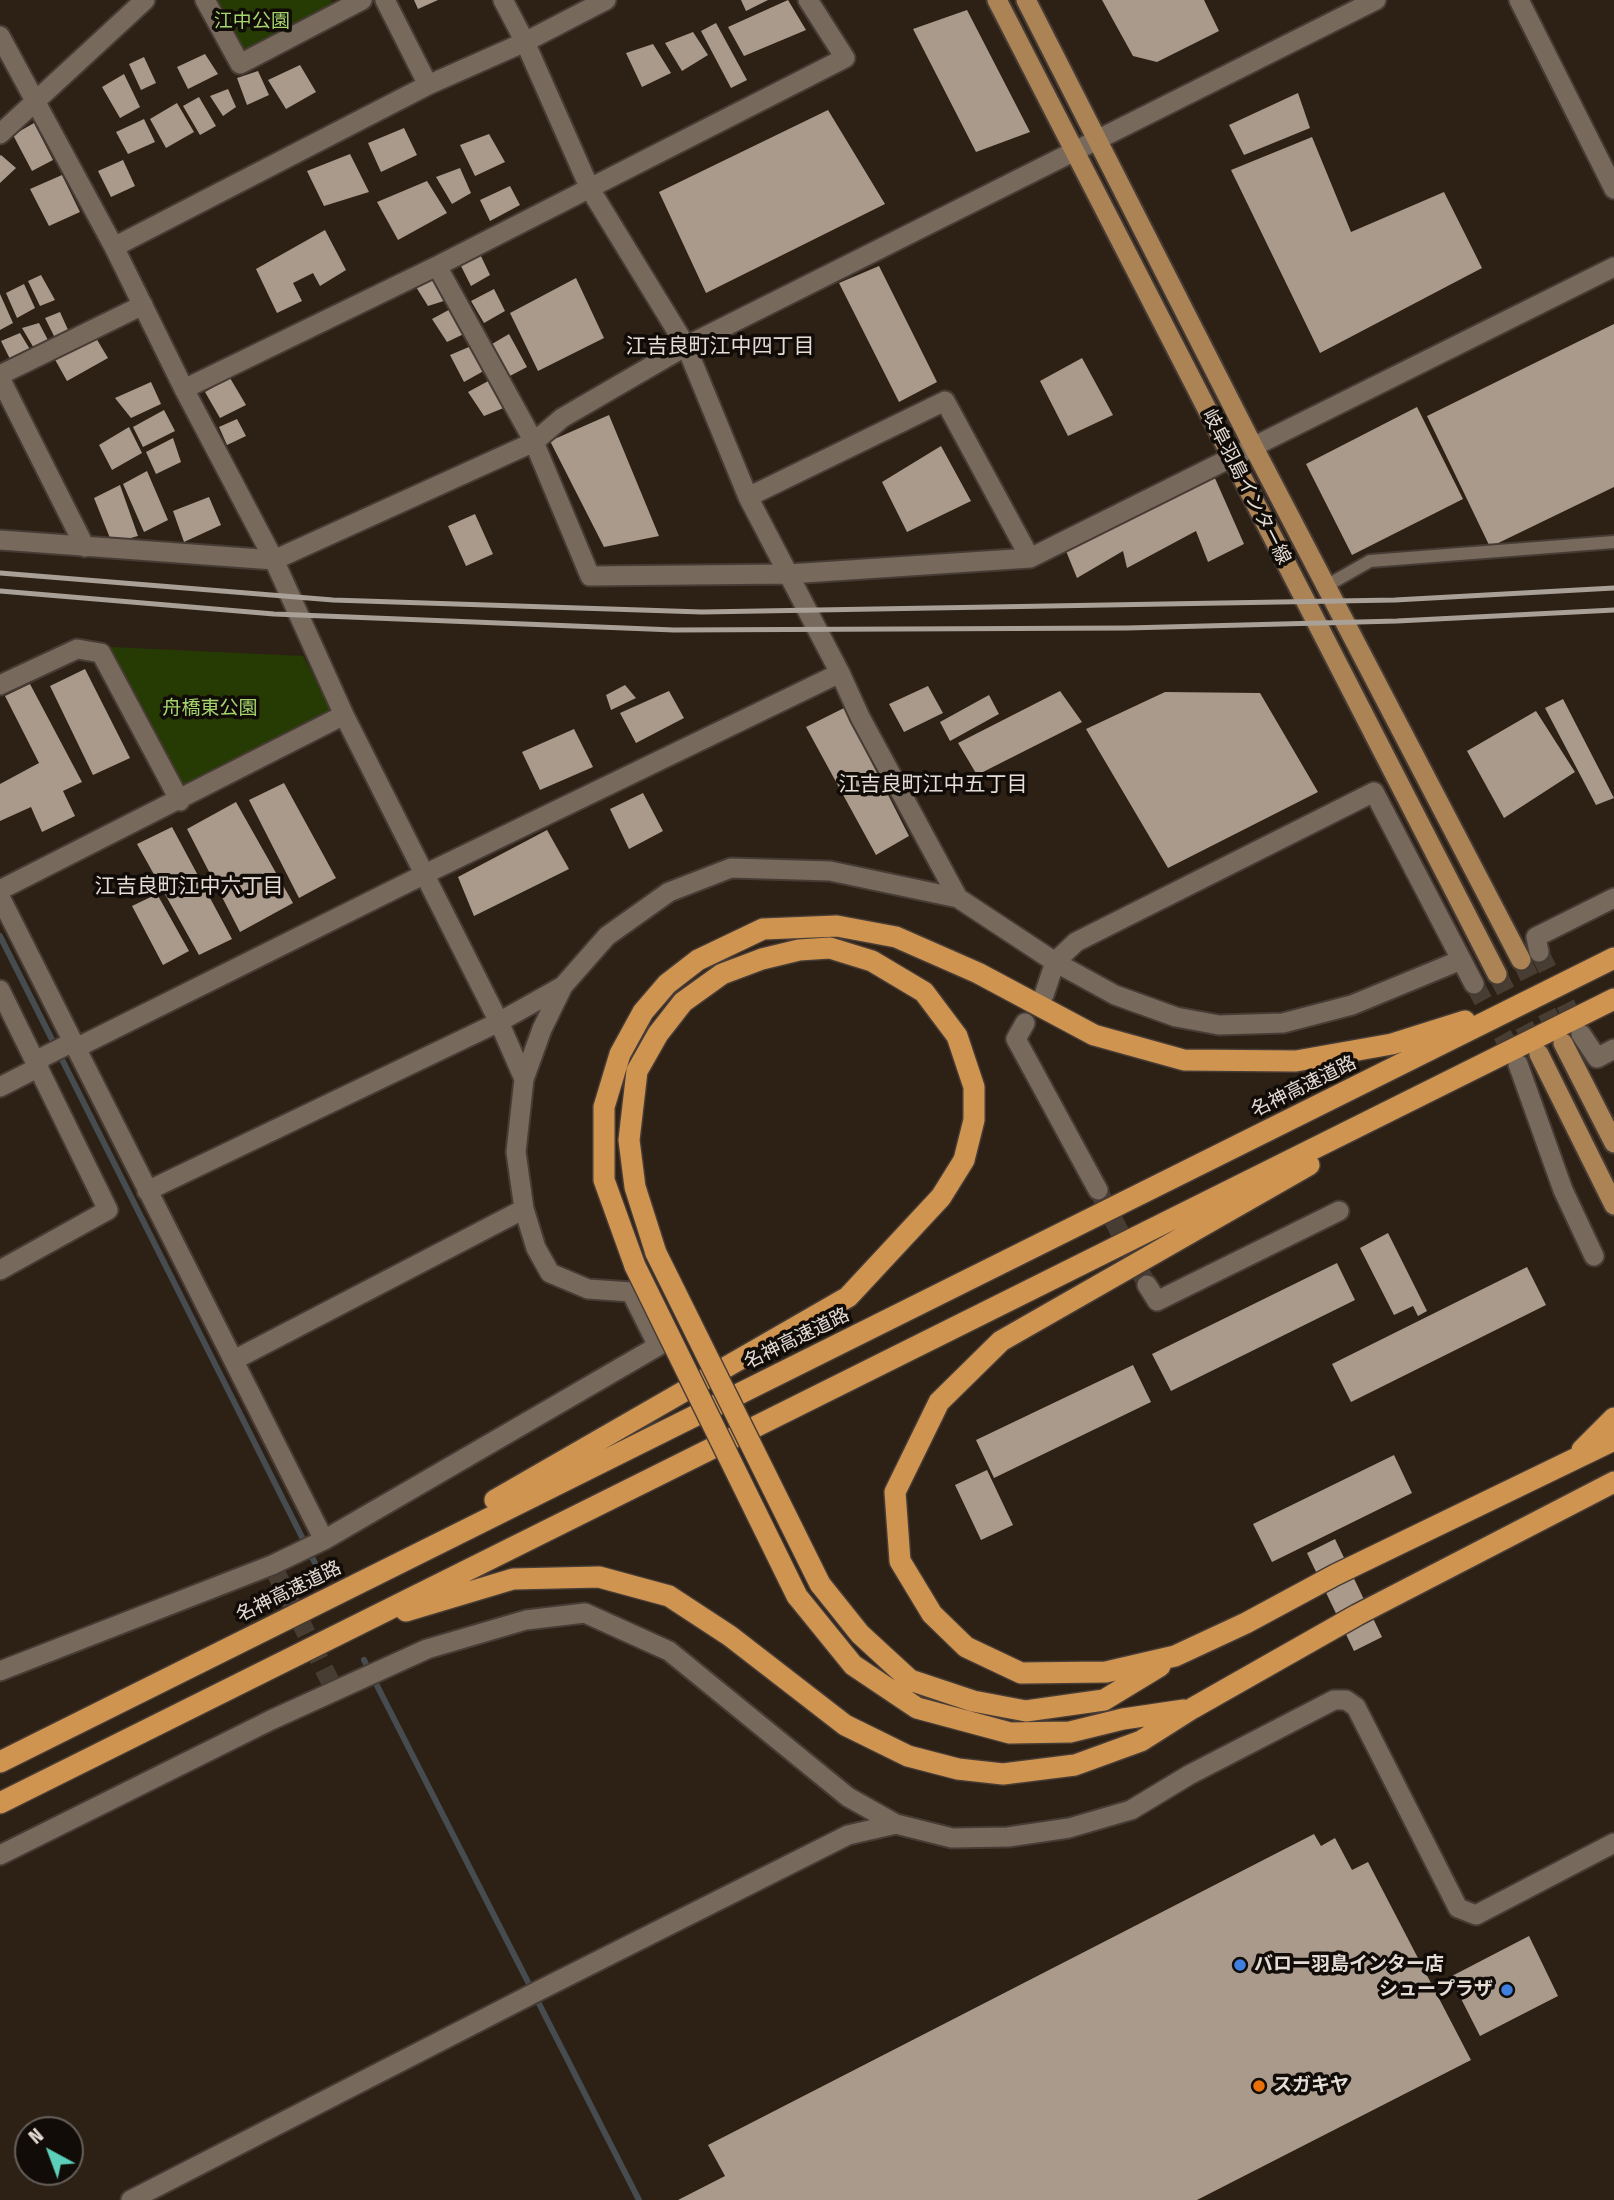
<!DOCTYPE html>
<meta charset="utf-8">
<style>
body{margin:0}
#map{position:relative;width:1614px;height:2200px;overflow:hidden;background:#2d2116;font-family:"Fira Sans Condensed",sans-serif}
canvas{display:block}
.north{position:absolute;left:14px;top:2116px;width:70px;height:70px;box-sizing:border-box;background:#110c07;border:2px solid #655f59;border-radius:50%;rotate:319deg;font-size:19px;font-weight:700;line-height:28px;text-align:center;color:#e4dcd5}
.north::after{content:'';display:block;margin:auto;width:24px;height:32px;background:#5dceb9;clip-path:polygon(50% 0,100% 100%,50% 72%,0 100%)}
</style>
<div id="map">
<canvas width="1614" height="2200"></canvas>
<div class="north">N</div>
</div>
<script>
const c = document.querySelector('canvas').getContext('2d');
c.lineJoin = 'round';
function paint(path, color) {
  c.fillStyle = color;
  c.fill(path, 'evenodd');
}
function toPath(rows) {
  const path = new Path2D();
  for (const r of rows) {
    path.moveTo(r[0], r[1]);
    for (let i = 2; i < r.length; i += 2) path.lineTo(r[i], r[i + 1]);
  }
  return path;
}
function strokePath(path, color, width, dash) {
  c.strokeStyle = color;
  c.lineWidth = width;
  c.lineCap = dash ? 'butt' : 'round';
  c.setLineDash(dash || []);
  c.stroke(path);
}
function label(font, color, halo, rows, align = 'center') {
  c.font = font + ' "Fira Sans Condensed","Noto Sans JP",sans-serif';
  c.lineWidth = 7;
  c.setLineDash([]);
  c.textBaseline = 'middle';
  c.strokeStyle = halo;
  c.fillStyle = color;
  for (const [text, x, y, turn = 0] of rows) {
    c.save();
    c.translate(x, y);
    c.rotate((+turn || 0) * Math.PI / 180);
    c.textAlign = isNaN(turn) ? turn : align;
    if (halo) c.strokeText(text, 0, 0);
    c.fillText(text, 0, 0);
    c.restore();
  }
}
paint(toPath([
 [214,0,331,0,334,6,242,54],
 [110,647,303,656,332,710,185,787]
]), '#253b03');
strokePath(toPath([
 [0,936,322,1577],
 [364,1660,639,2200]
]), '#464c4f', 6);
paint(toPath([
 [414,0,438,0,418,9],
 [741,0,768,0,746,11],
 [788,0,806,30,744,56,728,27],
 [1102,0,1204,0,1219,31,1157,62,1133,56],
 [967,10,1030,132,976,152,913,29],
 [716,23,747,80,731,88,701,31],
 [693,32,708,55,682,71,665,43],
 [653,44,671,73,642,87,626,53],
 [205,54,218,74,188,89,177,67],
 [144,57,156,83,141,90,129,64],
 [300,65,316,92,286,109,268,80],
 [258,71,269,95,247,105,237,78],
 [124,74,140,107,120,118,102,87],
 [228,89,236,107,223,116,210,96],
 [1298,93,1310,128,1244,155,1229,125],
 [199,97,216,126,200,135,183,106],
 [177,103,194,132,166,148,150,119],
 [828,110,885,204,706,293,659,192],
 [144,119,155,142,128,154,116,132],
 [34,123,53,160,32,171,13,135],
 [404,128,417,155,381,172,368,143],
 [489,134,505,162,475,176,460,145],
 [1312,137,1351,232,1444,192,1482,268,1320,353,1231,170],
 [350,154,369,192,324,206,307,171],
 [1,155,16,168,0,183,0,156],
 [123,160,135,186,111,197,98,171],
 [460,168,471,193,452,204,436,177],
 [62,175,80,212,49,226,30,189],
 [427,181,447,213,398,240,377,202],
 [510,186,520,205,490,221,480,200],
 [325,230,346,270,320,286,313,273,293,283,302,301,277,313,256,269],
 [480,254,490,275,471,286,459,262],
 [879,266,937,382,899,402,839,283],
 [41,275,55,300,40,306,28,281],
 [438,276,450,299,428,306,416,287],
 [576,278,604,338,538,371,510,313],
 [24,284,35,308,17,318,6,293],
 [494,289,505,311,484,323,471,301],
 [0,294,13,323,0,330],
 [456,306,468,332,447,342,432,319],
 [60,312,69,332,55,338,45,318],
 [39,323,49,342,35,350,22,328],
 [1614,324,1614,487,1490,547,1427,416],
 [20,333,31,351,11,361,1,341],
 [93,333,108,358,67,381,53,356],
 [509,334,527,367,506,378,492,344],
 [476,344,489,368,464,382,450,355],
 [1082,358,1113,415,1068,436,1040,381],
 [230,378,246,405,220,418,205,392],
 [492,379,506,407,484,416,468,392],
 [151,382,161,404,131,418,115,398],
 [1417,407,1463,499,1352,555,1306,464],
 [164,410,175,431,143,447,133,427],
 [609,415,659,536,604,547,550,441],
 [237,419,246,436,227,445,219,427],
 [129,427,142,453,112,470,99,445],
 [173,438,181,462,156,474,146,452],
 [941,446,971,501,907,532,882,482],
 [147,471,168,520,144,532,123,484],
 [1214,476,1244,544,1208,562,1196,531,1127,568,1123,551,1077,578,1066,551],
 [120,485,138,536,112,543,94,498],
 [209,497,221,525,184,542,173,511],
 [475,514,493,554,466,566,448,526],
 [85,669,130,758,93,775,50,686],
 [30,684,82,782,63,791,75,816,42,832,31,807,0,821,0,784,39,763,5,696],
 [625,685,636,698,611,710,606,695],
 [928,686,943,713,904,732,889,704],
 [669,691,684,718,636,743,620,713],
 [1060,691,1082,722,977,775,958,743],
 [1165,692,1260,693,1318,792,1168,868,1086,729],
 [989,695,999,714,950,741,940,722],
 [1563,699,1614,798,1596,805,1545,708],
 [844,708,909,836,876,855,806,727],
 [1536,711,1575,772,1504,818,1467,751],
 [574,729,593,767,540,790,522,752],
 [284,783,336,878,299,898,249,800],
 [643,793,663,831,629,849,610,809],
 [236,802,293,903,240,932,187,829],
 [172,827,232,939,199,955,137,844],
 [547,830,569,869,474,916,458,877],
 [157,894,189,951,163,965,132,906],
 [1388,1233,1427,1311,1418,1316,1413,1306,1394,1315,1360,1248],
 [1337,1263,1355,1300,1171,1391,1152,1354],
 [1527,1267,1546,1305,1351,1402,1332,1364],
 [1133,1365,1151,1402,994,1478,976,1440],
 [1394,1455,1412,1493,1272,1562,1253,1524],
 [987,1470,1013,1525,981,1540,955,1485],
 [1335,1539,1382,1637,1354,1651,1307,1553],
 [1314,1834,1321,1846,1335,1838,1352,1870,1368,1862,1471,2060,1197,2200,678,2200,725,2176,708,2145],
 [1529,1936,1558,1996,1480,2036,1450,1977]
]), '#a99a8c');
strokePath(toPath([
 [1539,952,1580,1033],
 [1474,984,1518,1063],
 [1098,1190,1147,1285],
 [272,1565,335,1691]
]), '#483d33', 19, [19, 10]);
strokePath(toPath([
 [1521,960,1561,1041],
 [1497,974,1539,1054]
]), '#483d33', 19, [19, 10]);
const service = toPath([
 [1326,586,1370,561,1614,542]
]);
const minor = toPath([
 [205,0,240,64,362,0],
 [385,0,428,85],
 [503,0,525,42,590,189,686,346,748,497,840,673,860,717,958,898],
 [1519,0,1614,189],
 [0,36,114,247,184,389,274,560,344,715,499,1022,524,1079,516,1152,524,1209,536,1248,550,1273,588,1289,631,1292,658,1346,324,1540,272,1565,0,1671],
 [0,134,145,0],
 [114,247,428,85,525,42,606,0],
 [437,266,534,442,590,576,789,574,1030,558,1614,267],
 [0,375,143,305],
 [0,378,85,547],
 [184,389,437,266,845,58,808,0],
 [748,497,945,401,1030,558],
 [0,540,274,560,534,442,562,418,686,346,1376,0],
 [0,685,77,649,101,653,180,801],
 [0,890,344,715],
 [0,897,324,1540],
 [1539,952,1536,937,1614,898],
 [0,990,108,1210,0,1270],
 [1044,995,1055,962,1076,942,1374,792,1474,984],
 [1025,1023,1016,1039,1098,1190],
 [1581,1034,1597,1058,1614,1049],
 [76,1048,423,875,840,673],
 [35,1061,73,1042],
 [1518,1064,1563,1190,1594,1256],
 [524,1079,542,1029,563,986],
 [0,1087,39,1067],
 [147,1191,499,1022,563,986,607,936,669,892,731,868,830,871,958,898,1055,962,1115,995,1176,1017,1219,1025,1283,1023,1352,1005,1461,960],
 [1147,1285,1157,1301,1339,1211],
 [234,1360,524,1209],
 [0,1855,271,1720,427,1649,526,1620,585,1613,669,1651,848,1797,896,1824,952,1838,1008,1837,1069,1828,1131,1810,1189,1775,1334,1700,1346,1700,1356,1707,1458,1908,1476,1915,1614,1843],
 [131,2200,542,1989,848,1835,896,1824]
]);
const primary = toPath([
 [997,0,1497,974],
 [1026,0,1253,446,1521,960],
 [1563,1043,1614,1143],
 [1539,1054,1614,1205]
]);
const motorway = toPath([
 [1309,1165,1001,1341,939,1402,895,1492,900,1561,932,1614,966,1647,1021,1673,1106,1672,1175,1656,1246,1623,1335,1575,1614,1440],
 [635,1266,604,1180,604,1107,620,1054,643,1012,667,984,698,960,763,929,837,926,896,937,978,973,1094,1035,1184,1060,1296,1061,1392,1044,1465,1021],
 [1582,1450,1614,1418],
 [495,1500,848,1297,941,1197,964,1160,974,1120,974,1087,957,1036,924,992,872,961,830,948,799,950,762,959,722,974,683,1002,658,1034,637,1071,629,1140,635,1187,656,1253],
 [820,1584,860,1634,910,1680,973,1701,1026,1711,1104,1700,1160,1666],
 [797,1596,853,1665,917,1708,1010,1733,1070,1732,1123,1719,1184,1710],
 [406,1611,513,1579,599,1577,669,1596,730,1636,845,1725,908,1756,958,1769,1003,1774,1075,1765,1141,1741,1193,1708,1357,1615,1614,1482],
 [0,1762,1614,958],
 [0,1803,1614,999]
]);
strokePath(service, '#473c35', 16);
strokePath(minor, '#473c35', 23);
strokePath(primary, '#473c35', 23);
strokePath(motorway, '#473c35', 24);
strokePath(service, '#77695c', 12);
strokePath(minor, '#77695c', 19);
strokePath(primary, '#ac8355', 19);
strokePath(motorway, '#d09451', 21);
strokePath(toPath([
 [0,573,333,600,702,612,1395,600,1614,588],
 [0,591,274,614,674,630,1127,628,1397,621,1614,610]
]), '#a9a097', 5);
const motorwayBridge = toPath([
 [656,1253,820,1584],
 [635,1266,797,1596]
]);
strokePath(motorwayBridge, '#473c35', 24, []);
strokePath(motorwayBridge, '#d09451', 21);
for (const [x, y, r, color] of [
 [1240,1965,7,"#3f7fe0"],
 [1507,1990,7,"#3f7fe0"],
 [1259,2086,7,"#e8710a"]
]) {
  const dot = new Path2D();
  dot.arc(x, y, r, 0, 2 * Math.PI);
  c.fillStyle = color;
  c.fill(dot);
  strokePath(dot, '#110c07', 2.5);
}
label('19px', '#a5d56d', '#110c07', [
 ["江中公園",252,22],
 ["舟橋東公園",210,709]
]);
label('19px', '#e4dcd5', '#110c07', [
 ["岐阜羽島インター線",1246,487,63],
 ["名神高速道路",1304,1087,-26],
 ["名神高速道路",797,1339,-26],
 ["名神高速道路",289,1592,-26]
]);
label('bold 19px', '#e4dcd5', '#110c07', [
 ["バロー羽島インター店",1254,1965],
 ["シュープラザ",1493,1990,"right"],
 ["スガキヤ",1273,2086]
], 'left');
label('21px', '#e4dcd5', '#110c07', [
 ["江吉良町江中四丁目",720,347],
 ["江吉良町江中五丁目",933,785],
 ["江吉良町江中六丁目",189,887]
]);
</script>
